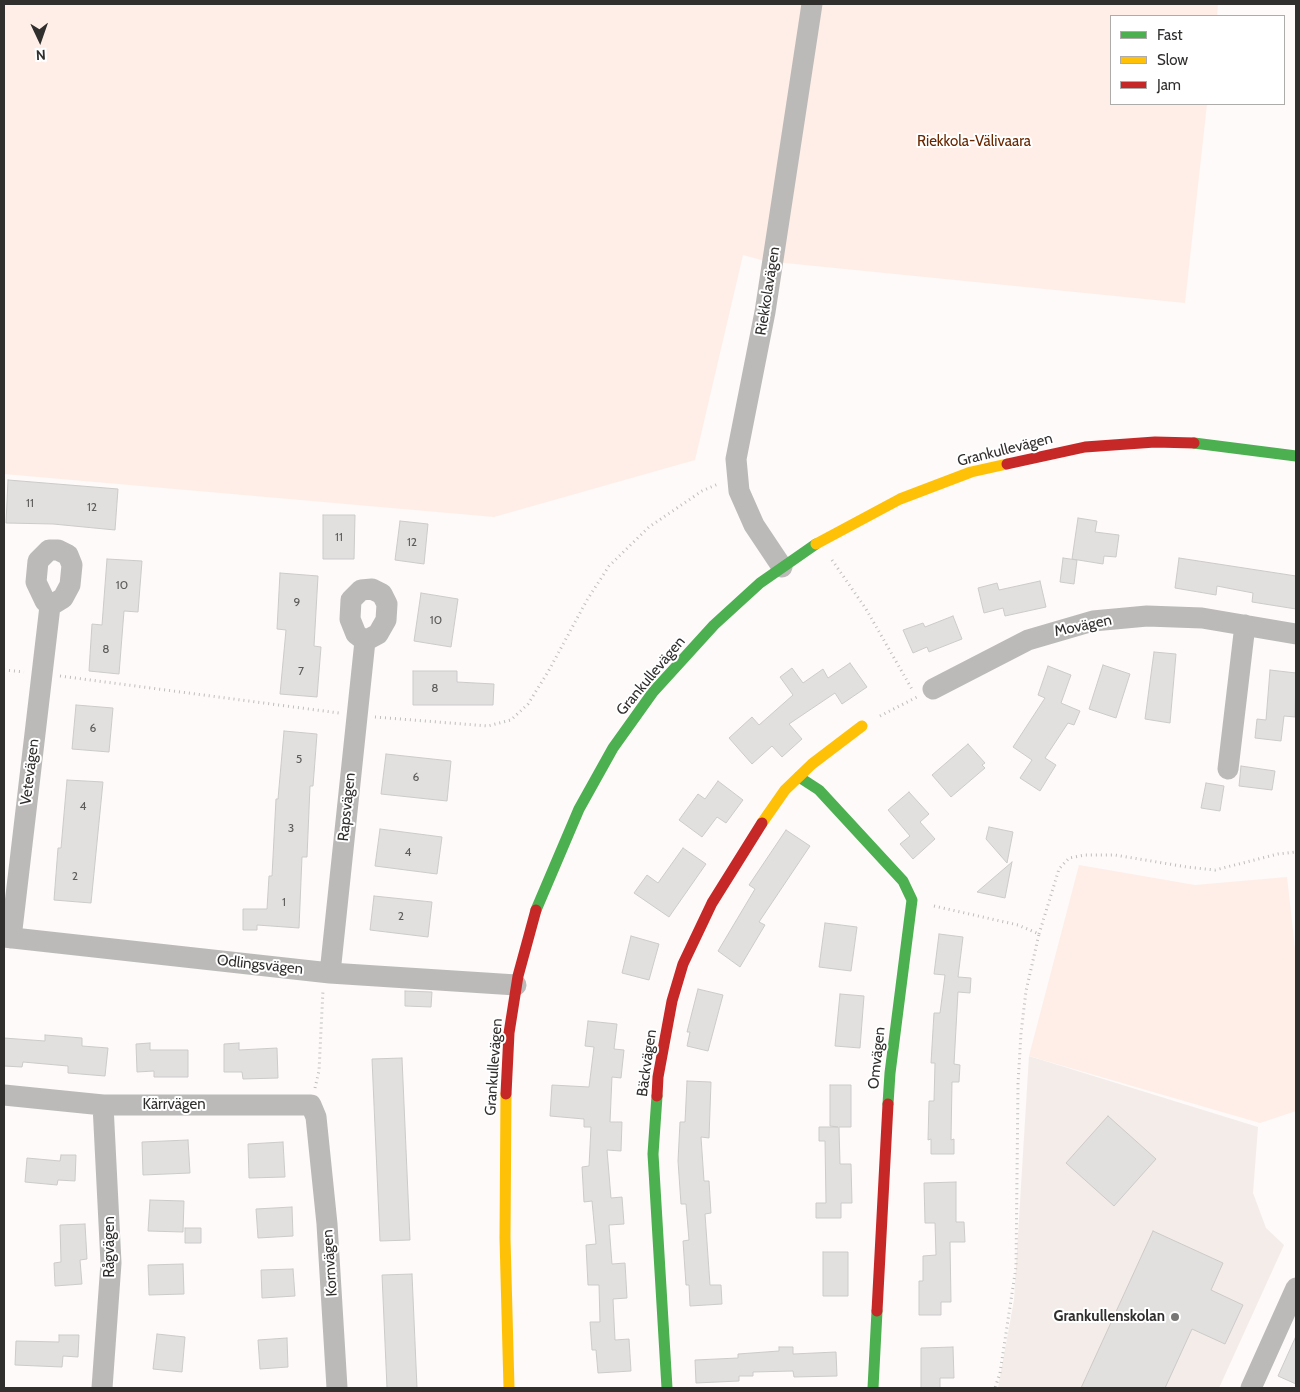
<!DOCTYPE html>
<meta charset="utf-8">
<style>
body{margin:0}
#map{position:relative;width:1300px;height:1392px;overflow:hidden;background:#fdfaf9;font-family:Cabin,sans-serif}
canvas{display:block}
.frame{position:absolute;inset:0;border:5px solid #312f2e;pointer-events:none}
.legend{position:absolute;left:1110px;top:15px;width:175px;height:90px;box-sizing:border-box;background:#fff;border:1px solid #adacab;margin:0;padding:6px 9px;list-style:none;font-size:15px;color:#312f2e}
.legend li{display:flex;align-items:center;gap:10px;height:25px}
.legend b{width:25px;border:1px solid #adacab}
.north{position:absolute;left:15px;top:15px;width:50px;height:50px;-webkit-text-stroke:4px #fff;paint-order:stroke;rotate:177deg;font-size:14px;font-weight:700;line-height:20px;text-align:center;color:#312f2e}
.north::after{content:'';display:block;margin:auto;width:18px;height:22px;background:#312f2e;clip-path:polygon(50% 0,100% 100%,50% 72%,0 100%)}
</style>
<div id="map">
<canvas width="1300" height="1392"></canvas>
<div class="frame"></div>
<ul class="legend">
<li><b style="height:6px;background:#4caf50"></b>Fast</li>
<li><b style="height:6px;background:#ffc107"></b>Slow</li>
<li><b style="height:6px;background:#c62828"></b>Jam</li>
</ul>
<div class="north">N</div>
</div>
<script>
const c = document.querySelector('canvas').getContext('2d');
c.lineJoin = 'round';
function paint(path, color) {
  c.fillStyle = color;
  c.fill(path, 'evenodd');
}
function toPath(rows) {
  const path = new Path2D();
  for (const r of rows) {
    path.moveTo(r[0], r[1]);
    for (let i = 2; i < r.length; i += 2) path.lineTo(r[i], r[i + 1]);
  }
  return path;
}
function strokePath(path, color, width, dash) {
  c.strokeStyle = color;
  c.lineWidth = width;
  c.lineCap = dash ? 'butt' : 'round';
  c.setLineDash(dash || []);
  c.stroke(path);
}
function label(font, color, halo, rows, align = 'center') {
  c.font = font + ' Cabin,sans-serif';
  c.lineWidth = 4;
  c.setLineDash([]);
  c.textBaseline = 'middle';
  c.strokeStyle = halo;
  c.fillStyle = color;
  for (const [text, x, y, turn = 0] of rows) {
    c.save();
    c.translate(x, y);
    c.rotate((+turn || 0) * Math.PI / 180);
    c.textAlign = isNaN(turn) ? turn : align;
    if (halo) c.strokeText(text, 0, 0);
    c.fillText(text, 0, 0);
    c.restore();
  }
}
paint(toPath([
 [1029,1056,1258,1127,1253,1193,1266,1228,1284,1245,1219,1388,998,1388,1014,1300]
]), '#f4ece8');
paint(toPath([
 [4,4,1218,4,1217,16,1111,16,1111,104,1207,104,1185,303,765,261,743,255,695,460,494,517,4,474],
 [1079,865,1195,885,1287,877,1296,958,1296,1111,1260,1123,1029,1056]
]), '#feeee7');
const building = toPath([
 [8,480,118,489,115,530,53,524,6,523,8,480],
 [323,515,355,515,354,559,323,559,323,515],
 [1078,518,1097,521,1095,532,1119,535,1116,557,1104,556,1103,564,1072,559,1078,518],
 [400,521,428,524,424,564,395,560,400,521],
 [1063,558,1077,560,1074,584,1060,582,1063,558],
 [1179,558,1296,576,1296,609,1252,602,1253,593,1217,586,1216,595,1175,588,1179,558],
 [107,559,142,561,138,612,124,611,119,674,89,671,92,624,102,625,107,559],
 [280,573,318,576,314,646,321,647,317,697,280,694,286,630,277,629,280,573],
 [1040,581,1046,607,1005,616,1003,608,984,613,978,588,997,583,999,590,1040,581],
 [421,593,458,599,451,647,414,641,421,593],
 [953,616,962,639,929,652,927,647,913,653,903,630,923,623,925,627,953,616],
 [1154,652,1176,654,1170,723,1145,719,1154,652],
 [850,663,867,687,842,704,835,693,789,724,802,739,782,757,772,746,752,764,729,738,752,717,759,725,793,695,780,677,792,668,803,683,823,669,828,678,850,663],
 [1103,665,1130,674,1116,718,1089,709,1103,665],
 [1048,666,1071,675,1061,703,1080,711,1074,725,1068,723,1045,758,1056,765,1040,791,1020,778,1032,760,1013,747,1045,698,1038,695,1048,666],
 [1270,670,1296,673,1295,717,1284,716,1281,741,1255,738,1257,719,1266,720,1270,670],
 [413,671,457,671,457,682,494,684,493,705,413,705,413,671],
 [76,705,113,708,109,752,72,749,76,705],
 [284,731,317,734,313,786,310,786,307,857,302,857,299,928,257,925,257,930,243,930,243,909,267,909,269,876,272,876,276,799,278,799,284,731],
 [968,744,985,763,982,765,985,768,951,797,932,775,968,744],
 [386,754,451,761,447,801,381,794,386,754],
 [1241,766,1275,771,1272,790,1239,786,1241,766],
 [67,780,103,782,91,903,54,900,58,848,61,848,67,780],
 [718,781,743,800,726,823,717,817,702,837,679,820,698,794,705,799,718,781],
 [1206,783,1224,786,1220,811,1201,808,1206,783],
 [909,792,929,814,920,822,935,839,913,859,900,844,910,836,888,810,909,792],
 [989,827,1013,832,1007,863,986,839,989,827],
 [380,829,442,837,437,874,375,866,380,829],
 [786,830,810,846,759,922,765,925,740,967,718,951,755,889,749,885,786,830],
 [683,848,706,864,669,917,634,893,647,875,658,883,683,848],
 [1012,862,1005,898,977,892,1012,862],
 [374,896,432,902,428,937,370,930,374,896],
 [825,923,857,927,851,971,819,967,825,923],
 [939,934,963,937,958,977,971,978,970,993,958,992,954,1064,960,1065,959,1082,952,1082,951,1140,954,1139,954,1154,931,1154,931,1139,928,1140,929,1101,934,1101,935,1063,931,1063,934,1013,940,1013,945,975,934,974,939,934],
 [631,936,659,944,649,980,622,973,631,936],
 [698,989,723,995,708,1051,687,1046,690,1032,687,1032,698,989],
 [405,991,432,992,431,1007,405,1006,405,991],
 [840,994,864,996,860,1048,835,1046,840,994],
 [588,1021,617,1024,614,1049,624,1050,621,1078,612,1077,610,1122,622,1122,621,1151,607,1150,611,1198,622,1197,624,1224,609,1225,612,1264,625,1263,627,1298,613,1299,615,1340,629,1339,631,1371,598,1373,596,1350,592,1350,590,1322,600,1322,599,1285,588,1285,586,1245,596,1244,592,1201,584,1202,582,1167,589,1166,591,1127,584,1127,584,1119,550,1116,552,1085,589,1087,594,1047,585,1046,588,1021],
 [45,1035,82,1038,82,1046,108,1048,105,1076,68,1073,68,1066,23,1062,22,1067,4,1066,4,1038,45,1041,45,1035],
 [150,1043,150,1050,188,1050,188,1077,154,1077,154,1071,137,1072,136,1044,150,1043],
 [239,1043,239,1050,277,1048,278,1078,243,1079,242,1072,224,1072,224,1044,239,1043],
 [402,1058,410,1240,380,1241,372,1059,402,1058],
 [687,1081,711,1082,709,1138,701,1137,704,1181,709,1181,711,1213,705,1214,710,1285,721,1285,722,1304,690,1306,689,1285,686,1285,683,1241,689,1240,686,1204,681,1204,678,1161,680,1122,685,1122,687,1081],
 [830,1085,851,1085,851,1127,839,1127,840,1164,851,1164,852,1203,841,1203,841,1218,816,1218,816,1203,826,1203,825,1141,819,1141,819,1127,838,1127,830,1126,830,1085],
 [1108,1116,1156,1159,1114,1206,1066,1163,1108,1116],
 [188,1140,190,1173,143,1175,142,1142,188,1140],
 [283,1142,285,1177,249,1178,248,1144,283,1142],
 [61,1155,76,1155,75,1181,58,1180,57,1185,25,1182,27,1158,60,1161,61,1155],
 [956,1182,956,1222,964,1222,965,1242,950,1242,951,1302,941,1302,941,1315,919,1315,919,1281,923,1281,923,1256,936,1255,935,1223,925,1223,924,1183,956,1182],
 [150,1200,184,1201,183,1232,148,1231,150,1200],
 [292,1207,293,1236,258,1238,256,1209,292,1207],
 [85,1224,87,1259,80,1260,82,1284,55,1286,54,1263,61,1262,60,1225,85,1224],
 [185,1228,201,1228,201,1243,185,1243,185,1228],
 [1153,1231,1223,1263,1211,1290,1243,1305,1225,1344,1192,1329,1165,1388,1081,1388,1153,1231],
 [823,1252,848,1252,848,1296,823,1296,823,1252],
 [183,1264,184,1294,149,1295,148,1265,183,1264],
 [293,1269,295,1296,262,1298,261,1270,293,1269],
 [412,1274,417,1388,387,1388,382,1275,412,1274],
 [157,1334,185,1337,182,1372,153,1369,157,1334],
 [59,1335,79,1335,78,1357,63,1356,62,1367,15,1365,16,1341,59,1342,59,1335],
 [1296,1336,1296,1384,1278,1376,1296,1336],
 [287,1338,288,1367,260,1369,258,1340,287,1338],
 [779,1347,793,1347,793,1354,836,1352,837,1376,794,1377,793,1371,753,1372,753,1376,739,1376,739,1381,696,1383,695,1360,738,1358,738,1354,779,1351,779,1347],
 [953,1347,954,1378,940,1378,940,1388,921,1388,921,1348,953,1347]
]);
paint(building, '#e2e0df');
strokePath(building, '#cdcbca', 1);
strokePath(toPath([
 [832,560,866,609,913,691],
 [4,670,24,672],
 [60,676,339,713],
 [880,716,917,697],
 [375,717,488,726,511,720,528,704,548,672,587,600,609,566,649,527,702,491,718,484],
 [934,906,1018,925,1039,934,1026,991,1021,1033,1018,1084,1016,1267,1000,1373,995,1388],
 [1039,934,1059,869,1069,858,1085,855,1115,855,1187,867,1215,870,1278,854,1296,852],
 [315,1088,319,1071,323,990]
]), '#bfbebd', 3, [1, 4]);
strokePath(toPath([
 [782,567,754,525,739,491,736,459,765,312,812,4],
 [933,689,1028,640,1093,621,1147,616,1202,618,1296,634],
 [1228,769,1245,625],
 [4,937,330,973,516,985],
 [11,938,50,606,63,598,70,585,72,565,68,555,58,550,49,550,38,561,36,582,45,601,50,606],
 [330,973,365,641,356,634,350,619,351,600,361,590,372,589,382,594,387,604,386,620,378,634,365,641],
 [4,1095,103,1105,311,1105,316,1117,327,1224,337,1388],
 [102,1388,111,1263,103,1105],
 [1251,1388,1296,1288]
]), '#bcbab9', 21);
strokePath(toPath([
 [1194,443,1296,456],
 [799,777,819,790,903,881,912,900,890,1073,888,1104],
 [536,910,579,809,613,748,653,692,714,625,760,583,816,544],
 [657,1096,653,1154,667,1388],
 [873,1388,877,1311]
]), '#4caf50', 11);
strokePath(toPath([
 [816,544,900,499,971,472,1007,464],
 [762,823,785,790,812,764,862,726],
 [506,1094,505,1238,509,1388]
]), '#ffc107', 11);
strokePath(toPath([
 [1007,464,1085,447,1155,442,1194,443],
 [506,1094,509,1033,518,976,536,910],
 [657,1096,658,1077,672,1001,683,964,712,903,762,823],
 [877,1311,888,1104]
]), '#c62828', 11);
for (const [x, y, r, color] of [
 [1175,1317,5,"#787675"]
]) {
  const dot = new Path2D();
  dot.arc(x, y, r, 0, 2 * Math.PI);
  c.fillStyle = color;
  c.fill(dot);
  strokePath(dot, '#fff', 2);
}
label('12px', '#5e5c5b', null, [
 ["11",30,503],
 ["12",92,507],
 ["11",339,537],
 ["12",412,542],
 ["10",122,585],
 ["9",297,602],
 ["10",436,620],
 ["8",106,649],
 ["7",301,671],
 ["8",435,688],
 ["6",93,728],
 ["5",299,759],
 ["6",416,777],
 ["4",83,806],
 ["3",291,828],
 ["4",408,852],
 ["2",75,876],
 ["1",284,902],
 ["2",401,916]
]);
label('15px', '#672700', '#fff', [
 ["Riekkola-Välivaara",974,142]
]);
label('15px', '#312f2e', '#fff', [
 ["Riekkolavägen",768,291,-81],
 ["Grankullevägen",1005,450,-14],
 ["Movägen",1083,626,-12],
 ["Grankullevägen",651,676,-50],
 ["Vetevägen",30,772,-83],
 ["Rapsvägen",347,807,-84],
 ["Odlingsvägen",260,965,6],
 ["Omvägen",877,1058,-84],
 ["Bäckvägen",647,1063,-82],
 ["Grankullevägen",494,1067,-86],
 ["Kärrvägen",174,1105],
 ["Rågvägen",110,1247,-90],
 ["Kornvägen",330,1263,-94]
]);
label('bold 15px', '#312f2e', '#fff', [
 ["Grankullenskolan",1165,1317]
], 'right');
</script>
